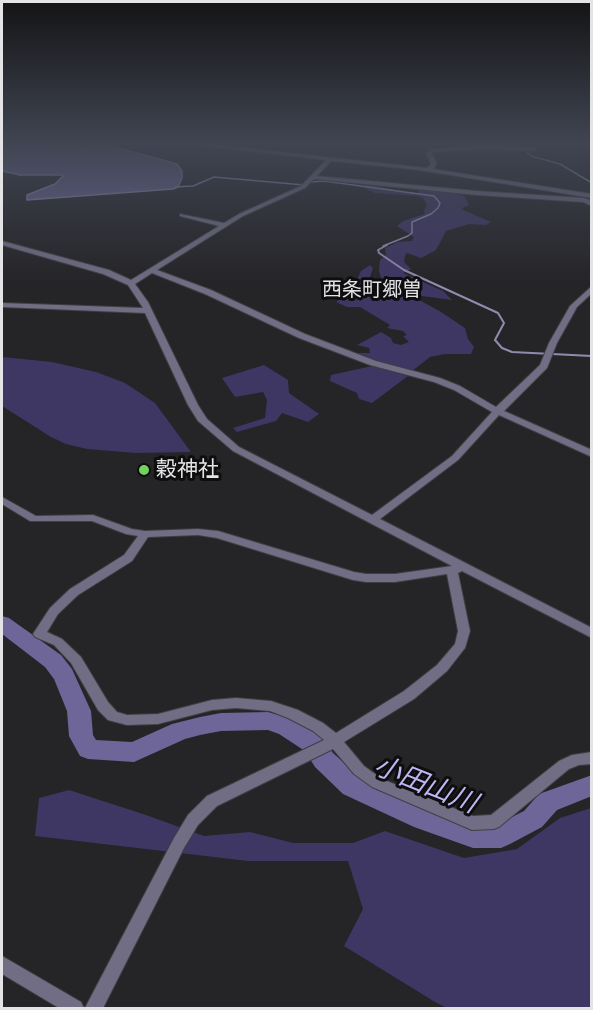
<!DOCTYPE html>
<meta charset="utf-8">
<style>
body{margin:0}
#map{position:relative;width:593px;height:1010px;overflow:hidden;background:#252427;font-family:Signika,sans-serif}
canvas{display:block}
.frame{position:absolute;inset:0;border:3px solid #e4e4e6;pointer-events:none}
</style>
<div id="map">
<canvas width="593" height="1010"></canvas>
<div class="frame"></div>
</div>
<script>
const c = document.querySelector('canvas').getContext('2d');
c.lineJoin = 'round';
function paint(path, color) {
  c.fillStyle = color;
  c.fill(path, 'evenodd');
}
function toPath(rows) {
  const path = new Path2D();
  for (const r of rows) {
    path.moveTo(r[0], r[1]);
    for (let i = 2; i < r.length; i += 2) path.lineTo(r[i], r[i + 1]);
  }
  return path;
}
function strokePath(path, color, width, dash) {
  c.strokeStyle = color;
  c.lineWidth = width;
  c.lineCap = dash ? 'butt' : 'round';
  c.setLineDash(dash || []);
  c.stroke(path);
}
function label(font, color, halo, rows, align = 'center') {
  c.font = font + ' Signika,"Noto Sans JP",sans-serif';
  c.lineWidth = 6;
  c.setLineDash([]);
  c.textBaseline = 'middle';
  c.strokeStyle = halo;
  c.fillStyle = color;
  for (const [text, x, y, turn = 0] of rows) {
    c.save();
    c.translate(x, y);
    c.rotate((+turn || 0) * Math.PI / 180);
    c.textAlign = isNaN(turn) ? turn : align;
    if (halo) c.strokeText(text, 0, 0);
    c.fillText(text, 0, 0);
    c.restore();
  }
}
paint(toPath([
 [365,184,406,192,417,193,421,188,457,193,465,197,469,205,462,208,463,210,491,222,486,225,469,224,446,231,436,250,421,258,407,253,405,255,404,262,411,269,403,273,443,291,452,300,422,296,405,290,408,288,405,284,390,282,381,278,379,270,380,260,386,255,385,248,398,242,412,241,414,237,397,226,403,221,425,214,424,211,427,205,423,198,418,196,375,193,363,187],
 [370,265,373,268,367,286,372,291,384,291,414,297,441,312,465,328,468,339,474,347,471,354,445,354,430,357,411,372,354,353,370,353,369,348,357,345,381,332,391,338,393,343,401,345,409,342,403,336,407,335,403,331,387,328,390,325,360,307,347,307,336,302,353,288,361,271],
 [2,357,52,362,96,372,125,383,155,403,191,452,136,453,87,449,66,444,51,437,2,406],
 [264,365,288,380,289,393,319,414,308,422,282,413,276,421,237,432,233,428,265,418,267,400,263,392,235,397,222,378],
 [372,366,408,376,372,403,359,399,357,393,330,381,331,375],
 [69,790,146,815,204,836,250,832,293,843,353,843,385,831,464,858,517,849,560,818,591,808,591,1008,447,1008,435,1002,344,946,363,909,348,861,248,861,35,836,39,798]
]), '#3e3663');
const water = toPath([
 [5,144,112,146,177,164,182,171,182,178,178,187,173,189,27,200,27,195,55,184,64,175,20,175,2,171,2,146,5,144]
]);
paint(water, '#6e6698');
strokePath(water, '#918caf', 1.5);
strokePath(toPath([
 [526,151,531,156,560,164,592,183],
 [310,182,324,181,434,196,440,203,438,208,431,214,412,222,412,233,408,236,383,246],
 [175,187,193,186,214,177,304,185]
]), '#918caf', 1.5);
strokePath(toPath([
 [387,245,378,250,379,253,404,270,498,313,504,323,495,340,502,348,512,352,592,356]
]), '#918caf', 2);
paint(toPath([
 [2,616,9,618,61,655,72,669,91,711,93,735,96,740,132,742,172,724,200,717,221,713,268,712,295,720,321,737,333,753,361,778,430,810,473,824,498,824,524,811,539,794,592,775,592,796,557,810,542,827,510,844,501,848,473,848,414,827,343,794,315,767,305,751,279,734,268,730,221,731,200,735,185,739,134,762,88,759,80,756,69,736,67,711,54,679,45,667,2,634,2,616]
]), '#6e6698');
const minor = toPath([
 [186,144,208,144,427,168,431,164,426,154,431,149,485,145,535,148,537,151,485,149,433,152,432,154,437,164,433,169,592,194,592,198,419,170,331,161,317,176,477,191,584,198,592,201,592,206,583,202,477,195,314,179,305,188,243,216,157,270,211,290,305,334,376,361,440,378,460,386,496,407,540,365,549,343,570,306,592,286,592,293,577,307,557,343,547,368,504,411,592,450,592,457,499,415,458,460,380,519,592,628,592,638,462,571,458,573,470,631,465,648,447,671,414,699,344,742,364,766,382,779,473,816,491,815,559,761,572,755,592,752,592,764,579,765,569,769,499,827,494,829,472,830,372,787,354,774,333,749,217,806,198,825,184,848,103,1008,85,1008,174,838,188,815,207,796,324,740,313,731,288,718,270,711,236,708,212,710,158,724,127,725,108,720,98,710,71,663,54,645,35,637,33,634,50,608,70,589,124,555,138,536,126,534,92,521,30,521,2,504,2,497,36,516,93,515,132,529,145,531,198,529,218,531,354,572,366,574,395,574,452,566,233,451,198,421,188,405,145,313,2,307,2,303,143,308,128,285,103,274,2,245,2,241,109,270,131,280,219,226,180,216,180,214,224,223,239,214,301,186,326,160,186,144],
 [152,273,205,294,299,338,370,365,434,382,454,390,492,412,452,456,372,515,239,447,207,419,198,405,148,302,135,284,152,273],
 [198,535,217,538,353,580,366,582,395,582,447,574,458,631,455,644,437,665,404,691,336,733,323,723,298,710,271,701,236,698,212,700,158,714,127,715,117,712,108,702,81,657,62,639,47,632,58,614,78,595,132,561,148,537,198,535],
 [2,956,81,1002,84,1008,59,1008,2,974,2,956]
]);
strokePath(minor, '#403f42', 2);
paint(minor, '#706d84');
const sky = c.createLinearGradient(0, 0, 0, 286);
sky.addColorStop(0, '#141415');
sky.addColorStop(0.5, '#404552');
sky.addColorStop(1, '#40455200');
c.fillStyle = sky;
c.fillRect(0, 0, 593, 286);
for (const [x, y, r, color] of [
 [144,470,6,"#71d35e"]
]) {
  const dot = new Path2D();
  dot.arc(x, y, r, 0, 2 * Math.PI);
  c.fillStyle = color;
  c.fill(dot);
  strokePath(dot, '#0e0e0f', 2);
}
label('20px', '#e2e2e6', '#0e0e0f', [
 ["西条町郷曽",372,291]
]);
label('21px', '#e4e4e6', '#0e0e0f', [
 ["穀神社",156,470]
], 'left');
label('italic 27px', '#bfb6f4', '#0e0e0f', [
 ["小田山川",425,786,22]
]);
</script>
